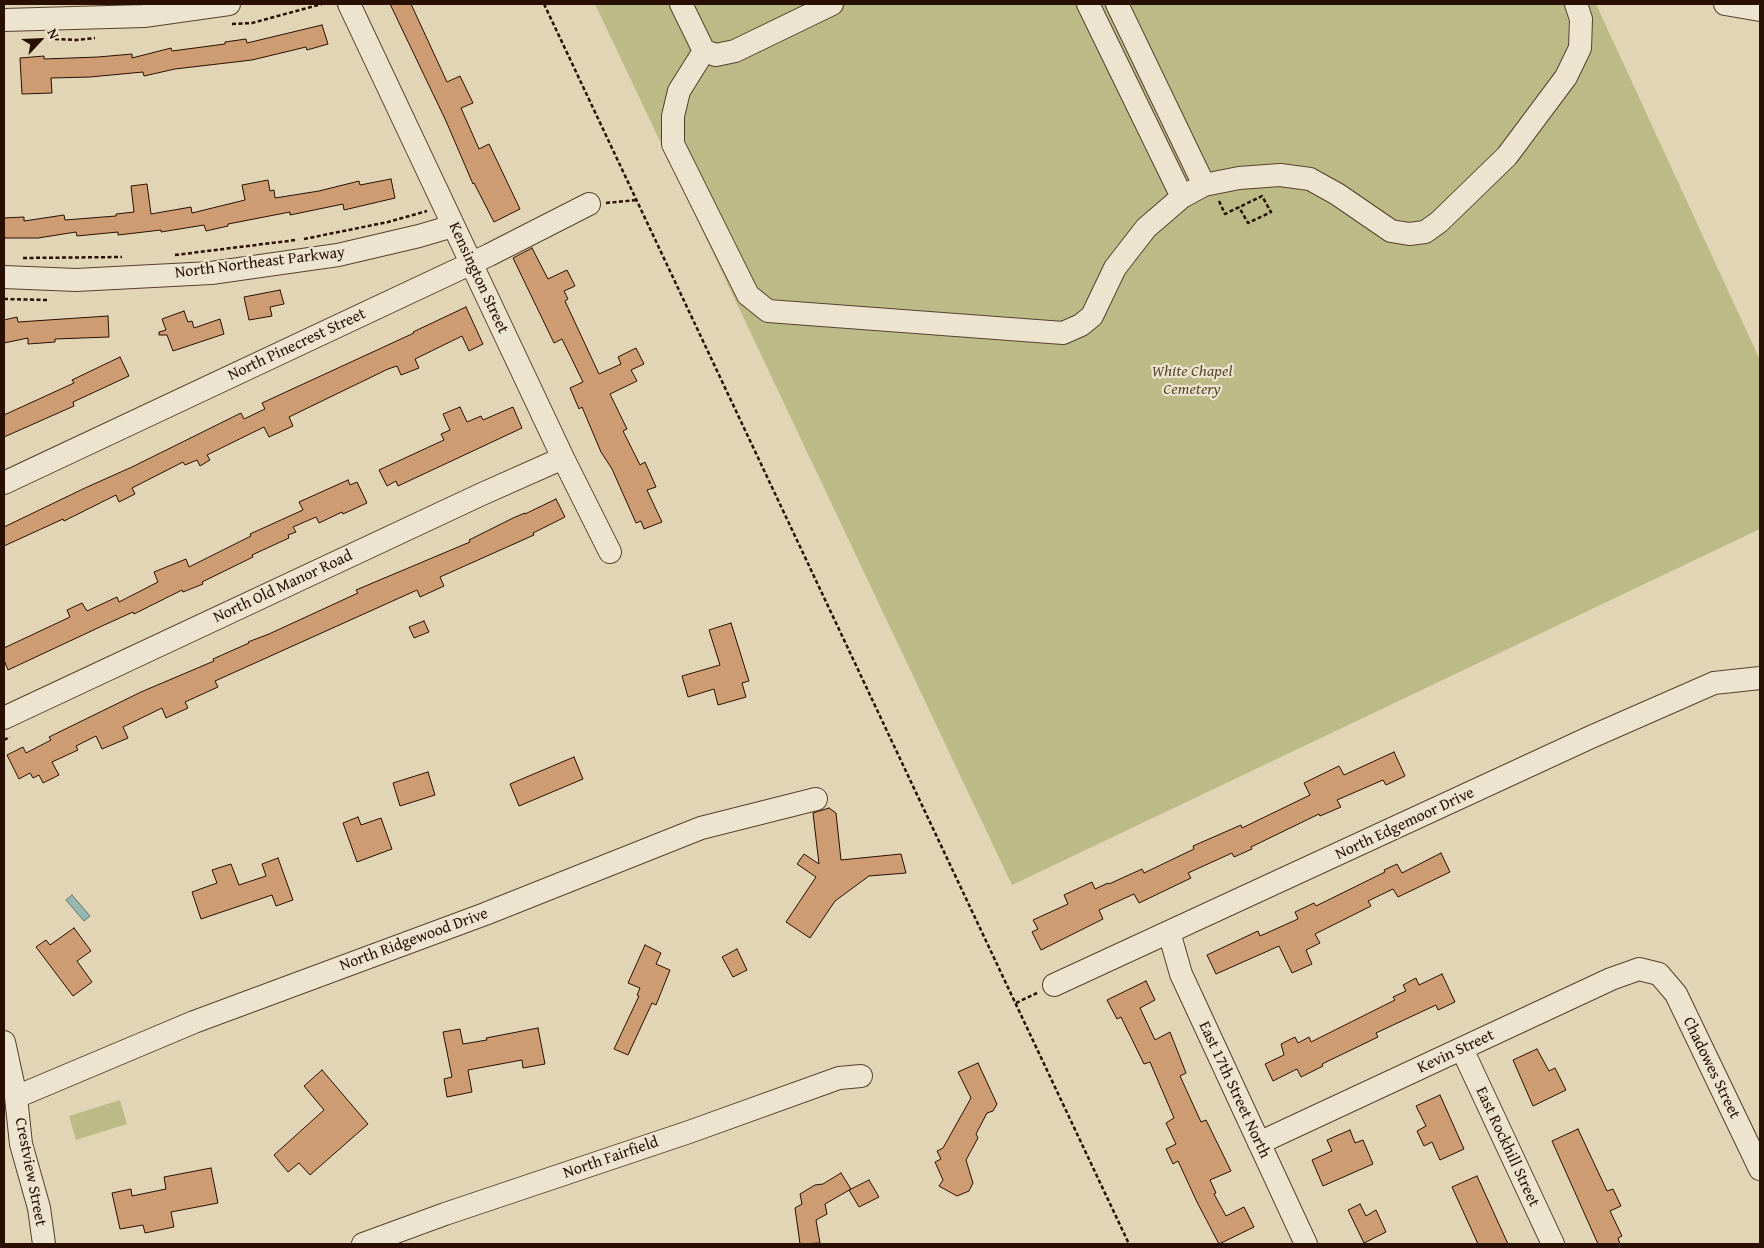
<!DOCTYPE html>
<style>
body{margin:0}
#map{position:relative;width:1764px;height:1248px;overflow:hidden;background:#e2d5b5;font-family:"Gentium Book Plus",serif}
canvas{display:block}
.frame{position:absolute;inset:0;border:5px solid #290f00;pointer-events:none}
.north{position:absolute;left:15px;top:15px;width:50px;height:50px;-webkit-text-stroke:4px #ece4cf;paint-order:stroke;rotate:65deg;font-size:14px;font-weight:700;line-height:20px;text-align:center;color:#290f00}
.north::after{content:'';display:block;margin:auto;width:18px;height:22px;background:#290f00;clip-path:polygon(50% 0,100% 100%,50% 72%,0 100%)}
</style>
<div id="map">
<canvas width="1764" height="1248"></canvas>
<div class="frame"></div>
<div class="north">N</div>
</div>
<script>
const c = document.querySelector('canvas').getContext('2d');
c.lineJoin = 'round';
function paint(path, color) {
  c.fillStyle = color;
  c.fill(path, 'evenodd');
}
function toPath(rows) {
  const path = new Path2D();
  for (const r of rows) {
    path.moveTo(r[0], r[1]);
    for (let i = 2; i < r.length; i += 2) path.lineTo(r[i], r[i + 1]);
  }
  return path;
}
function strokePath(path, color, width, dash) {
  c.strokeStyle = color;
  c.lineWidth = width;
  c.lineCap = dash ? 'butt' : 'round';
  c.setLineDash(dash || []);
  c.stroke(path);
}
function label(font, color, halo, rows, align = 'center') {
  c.font = font + ' "Gentium Book Plus",serif';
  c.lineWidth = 4.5;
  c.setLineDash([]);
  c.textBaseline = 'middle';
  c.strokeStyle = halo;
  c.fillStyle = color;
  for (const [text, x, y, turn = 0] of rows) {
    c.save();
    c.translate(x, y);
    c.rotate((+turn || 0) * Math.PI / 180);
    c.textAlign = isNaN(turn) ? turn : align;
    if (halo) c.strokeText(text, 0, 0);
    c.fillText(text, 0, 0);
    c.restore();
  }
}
paint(toPath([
 [595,4,1596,4,1760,360,1760,529,1012,885],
 [120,1100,127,1124,76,1140,69,1116]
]), '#bcbb88');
const water = toPath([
 [72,895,90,916,84,921,66,900,72,895]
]);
paint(water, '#95b8b3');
strokePath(water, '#6a746b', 1);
const building = toPath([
 [390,4,411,4,447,82,460,76,473,103,461,108,479,149,489,144,520,209,494,222,474,183,473,184,446,121,390,4],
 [322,25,328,44,307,50,306,47,252,60,175,69,144,76,143,72,90,77,51,78,52,93,22,94,20,58,44,56,44,59,98,57,132,54,132,58,171,48,172,51,225,44,225,42,246,39,247,43,322,25],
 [391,179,395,198,344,210,343,204,290,215,290,212,228,224,228,226,206,231,204,225,161,232,161,230,118,235,118,232,77,236,76,232,38,238,4,238,4,218,24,217,24,221,64,215,65,220,116,216,116,214,134,212,131,186,147,184,151,214,191,207,192,213,245,200,242,185,268,180,270,191,274,190,275,198,319,191,359,181,360,185,391,179],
 [532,248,548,279,567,270,575,286,564,291,568,299,565,301,599,374,621,364,618,357,636,348,644,364,631,370,637,381,610,394,627,429,623,431,640,465,645,462,656,487,647,490,662,522,644,529,641,521,636,523,612,469,601,452,582,407,579,409,570,388,583,382,562,339,554,343,513,258,532,248],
 [280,290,284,304,270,307,272,316,249,320,244,297,280,290],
 [466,307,483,344,469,351,462,336,415,359,419,368,401,375,397,366,388,369,289,417,293,426,269,437,264,427,207,455,210,460,200,466,197,460,185,465,183,462,132,488,135,494,119,502,116,495,64,521,63,519,4,546,4,527,85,488,132,467,241,413,244,419,265,409,262,403,414,333,413,332,466,307],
 [184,311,188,322,192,321,194,328,220,319,224,334,173,351,167,335,159,335,159,332,166,330,162,319,184,311],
 [108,316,109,337,55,339,55,342,28,344,28,338,4,343,4,320,17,317,18,322,108,316],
 [120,357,129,376,73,402,74,406,4,437,4,415,74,383,72,380,120,357],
 [460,407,467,422,481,416,483,420,513,407,522,428,398,486,396,481,387,486,379,470,444,440,441,434,450,430,443,414,460,407],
 [348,480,350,485,357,482,367,503,343,514,342,512,319,523,316,517,293,527,296,532,288,535,289,538,252,555,253,557,202,582,203,584,183,592,182,590,134,614,133,612,102,626,8,670,4,660,4,648,70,617,67,610,82,603,87,611,117,597,119,602,158,582,154,572,186,559,189,567,251,536,250,534,303,510,299,502,348,480],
 [556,499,565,517,533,533,534,535,440,577,444,586,420,597,417,590,215,681,218,687,185,702,188,708,166,718,162,708,123,727,128,738,102,749,96,736,76,746,78,750,52,762,59,775,43,783,39,775,33,778,30,773,19,779,7,755,23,747,26,753,51,740,49,737,141,692,214,661,213,659,249,643,248,642,269,634,358,593,356,590,470,542,469,540,513,518,525,513,525,514,556,499],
 [424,621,429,632,414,638,409,627,424,621],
 [731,623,749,681,742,683,746,697,718,705,714,689,688,697,682,676,720,665,709,630,731,623],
 [1394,752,1405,776,1386,785,1383,780,1337,800,1341,807,1320,816,1319,814,1251,847,1252,849,1234,857,1232,853,1188,873,1191,878,1139,903,1134,894,1099,910,1103,919,1041,950,1032,932,1038,929,1033,920,1068,904,1064,895,1092,882,1095,889,1108,883,1109,884,1142,869,1144,873,1194,849,1193,846,1241,825,1242,828,1310,795,1304,783,1339,766,1344,775,1394,752],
 [574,757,583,779,519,806,510,784,574,757],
 [428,772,435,795,400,806,393,783,428,772],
 [829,808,836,813,841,860,901,854,906,873,869,876,835,901,810,938,786,922,816,877,797,864,804,854,819,864,813,813,829,808],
 [358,817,361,825,381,818,392,849,357,862,343,823,358,817],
 [1441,853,1450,872,1398,897,1393,889,1368,901,1371,906,1315,934,1320,943,1306,950,1312,964,1292,973,1279,946,1216,974,1207,955,1258,931,1260,936,1298,919,1295,912,1314,903,1316,906,1385,872,1384,870,1397,864,1402,873,1441,853],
 [278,858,293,900,276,906,272,895,201,919,192,892,217,883,212,870,231,864,239,885,266,876,262,864,278,858],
 [74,928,91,951,77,961,92,982,73,996,36,947,46,940,50,945,74,928],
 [645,945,661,953,656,964,670,970,656,1005,652,1003,628,1055,614,1049,639,996,637,995,640,988,628,983,645,945],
 [737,949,747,970,733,977,722,957,737,949],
 [1442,974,1455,1002,1438,1010,1436,1005,1376,1033,1378,1037,1322,1064,1323,1066,1301,1077,1297,1069,1273,1081,1265,1064,1284,1055,1281,1044,1295,1037,1298,1043,1309,1037,1311,1042,1395,1000,1393,997,1406,991,1403,985,1416,978,1419,985,1442,974],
 [1146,981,1155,1000,1140,1008,1155,1040,1170,1032,1186,1073,1180,1076,1201,1122,1206,1120,1231,1171,1210,1180,1216,1193,1214,1194,1226,1216,1244,1207,1254,1227,1219,1244,1197,1202,1178,1161,1173,1164,1166,1149,1176,1144,1166,1123,1174,1118,1150,1062,1144,1064,1121,1017,1117,1019,1107,1000,1146,981],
 [538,1028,545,1064,523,1068,522,1060,468,1070,472,1092,447,1097,444,1079,452,1077,443,1032,460,1029,463,1044,487,1040,486,1038,538,1028],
 [1537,1049,1549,1071,1555,1068,1566,1090,1533,1106,1513,1060,1537,1049],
 [978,1063,997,1104,993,1111,987,1113,976,1134,978,1138,966,1160,973,1183,969,1191,957,1196,939,1186,943,1180,935,1162,941,1159,937,1151,943,1148,971,1098,958,1072,978,1063],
 [322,1070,368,1124,310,1175,299,1163,288,1172,274,1155,324,1110,304,1086,322,1070],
 [1440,1095,1464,1149,1440,1160,1432,1142,1424,1146,1417,1131,1426,1126,1416,1106,1440,1095],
 [1578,1129,1607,1191,1613,1189,1621,1206,1610,1211,1622,1236,1618,1238,1620,1244,1598,1244,1552,1141,1578,1129],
 [1350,1130,1355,1143,1363,1140,1373,1164,1323,1186,1312,1160,1332,1151,1327,1140,1350,1130],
 [211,1168,218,1203,171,1212,174,1227,145,1233,143,1225,120,1229,112,1193,131,1189,132,1196,166,1189,164,1177,211,1168],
 [841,1173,851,1189,825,1204,827,1214,816,1220,820,1243,800,1244,795,1208,802,1204,800,1194,815,1185,823,1184,841,1173],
 [1477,1176,1508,1244,1478,1244,1452,1187,1477,1176],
 [869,1180,879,1197,859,1207,849,1190,869,1180],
 [1360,1204,1366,1216,1376,1210,1386,1232,1364,1243,1348,1210,1360,1204]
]);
paint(building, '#cd9c73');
strokePath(building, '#290f00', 1);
const minor = toPath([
 [349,4,563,458,610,552],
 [681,4,704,51,716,55,735,51,832,4],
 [1088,4,1182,197],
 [1117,4,1204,185],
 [1725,4,1760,10],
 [4,20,144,16,229,4],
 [704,51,679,91,673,116,673,144,748,295,768,311,1063,333,1081,325,1092,316,1115,268,1146,228,1182,197,1204,185,1239,178,1280,175,1310,179,1337,194,1391,231,1409,234,1425,232,1439,222,1507,156,1566,77,1580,48,1581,19,1576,4],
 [4,277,76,280,211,273,338,255,419,236,453,226],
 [4,483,489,255,589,204],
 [4,718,482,494,563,458],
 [1169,932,1181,974,1306,1244],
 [1054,985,1591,737,1714,683,1760,678],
 [4,1042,16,1097,21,1144,39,1208,44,1244],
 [1462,1049,1553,1244],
 [16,1097,194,1022,485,914,701,828,816,799],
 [1259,1143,1611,979,1639,969,1659,974,1676,994,1760,1169],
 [363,1244,445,1214,689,1132,839,1078,861,1076]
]);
strokePath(minor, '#57402d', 24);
strokePath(toPath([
 [544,4,1129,1244],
 [232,24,252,23,322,4],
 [55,39,77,40,95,38],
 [1219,201,1225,214,1262,196,1271,212,1248,223,1239,207],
 [606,203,637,200],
 [304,239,388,222,427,211],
 [175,255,296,240],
 [23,258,122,257],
 [4,299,48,300],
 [4,740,10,737],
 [1016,1003,1037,993]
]), '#290f00', 2.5, [4, 2.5]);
strokePath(minor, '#ece4cf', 22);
label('16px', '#290f00', '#ece4cf', [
 ["North Northeast Parkway",260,263,-7],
 ["Kensington Street",478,278,65],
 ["North Pinecrest Street",297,345,-25],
 ["North Old Manor Road",283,587,-25],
 ["North Edgemoor Drive",1405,824,-25],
 ["North Ridgewood Drive",414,940,-20],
 ["Kevin Street",1456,1052,-25],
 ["Chadowes Street",1711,1068,64],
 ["East 17th Street North",1234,1090,65],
 ["East Rockhill Street",1507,1147,65],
 ["North Fairfield",611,1158,-19],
 ["Crestview Street",30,1172,79]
]);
label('italic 16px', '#5c4b30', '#ece4cf', [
 ["White Chapel",1192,372],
 ["Cemetery",1192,390]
]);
</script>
